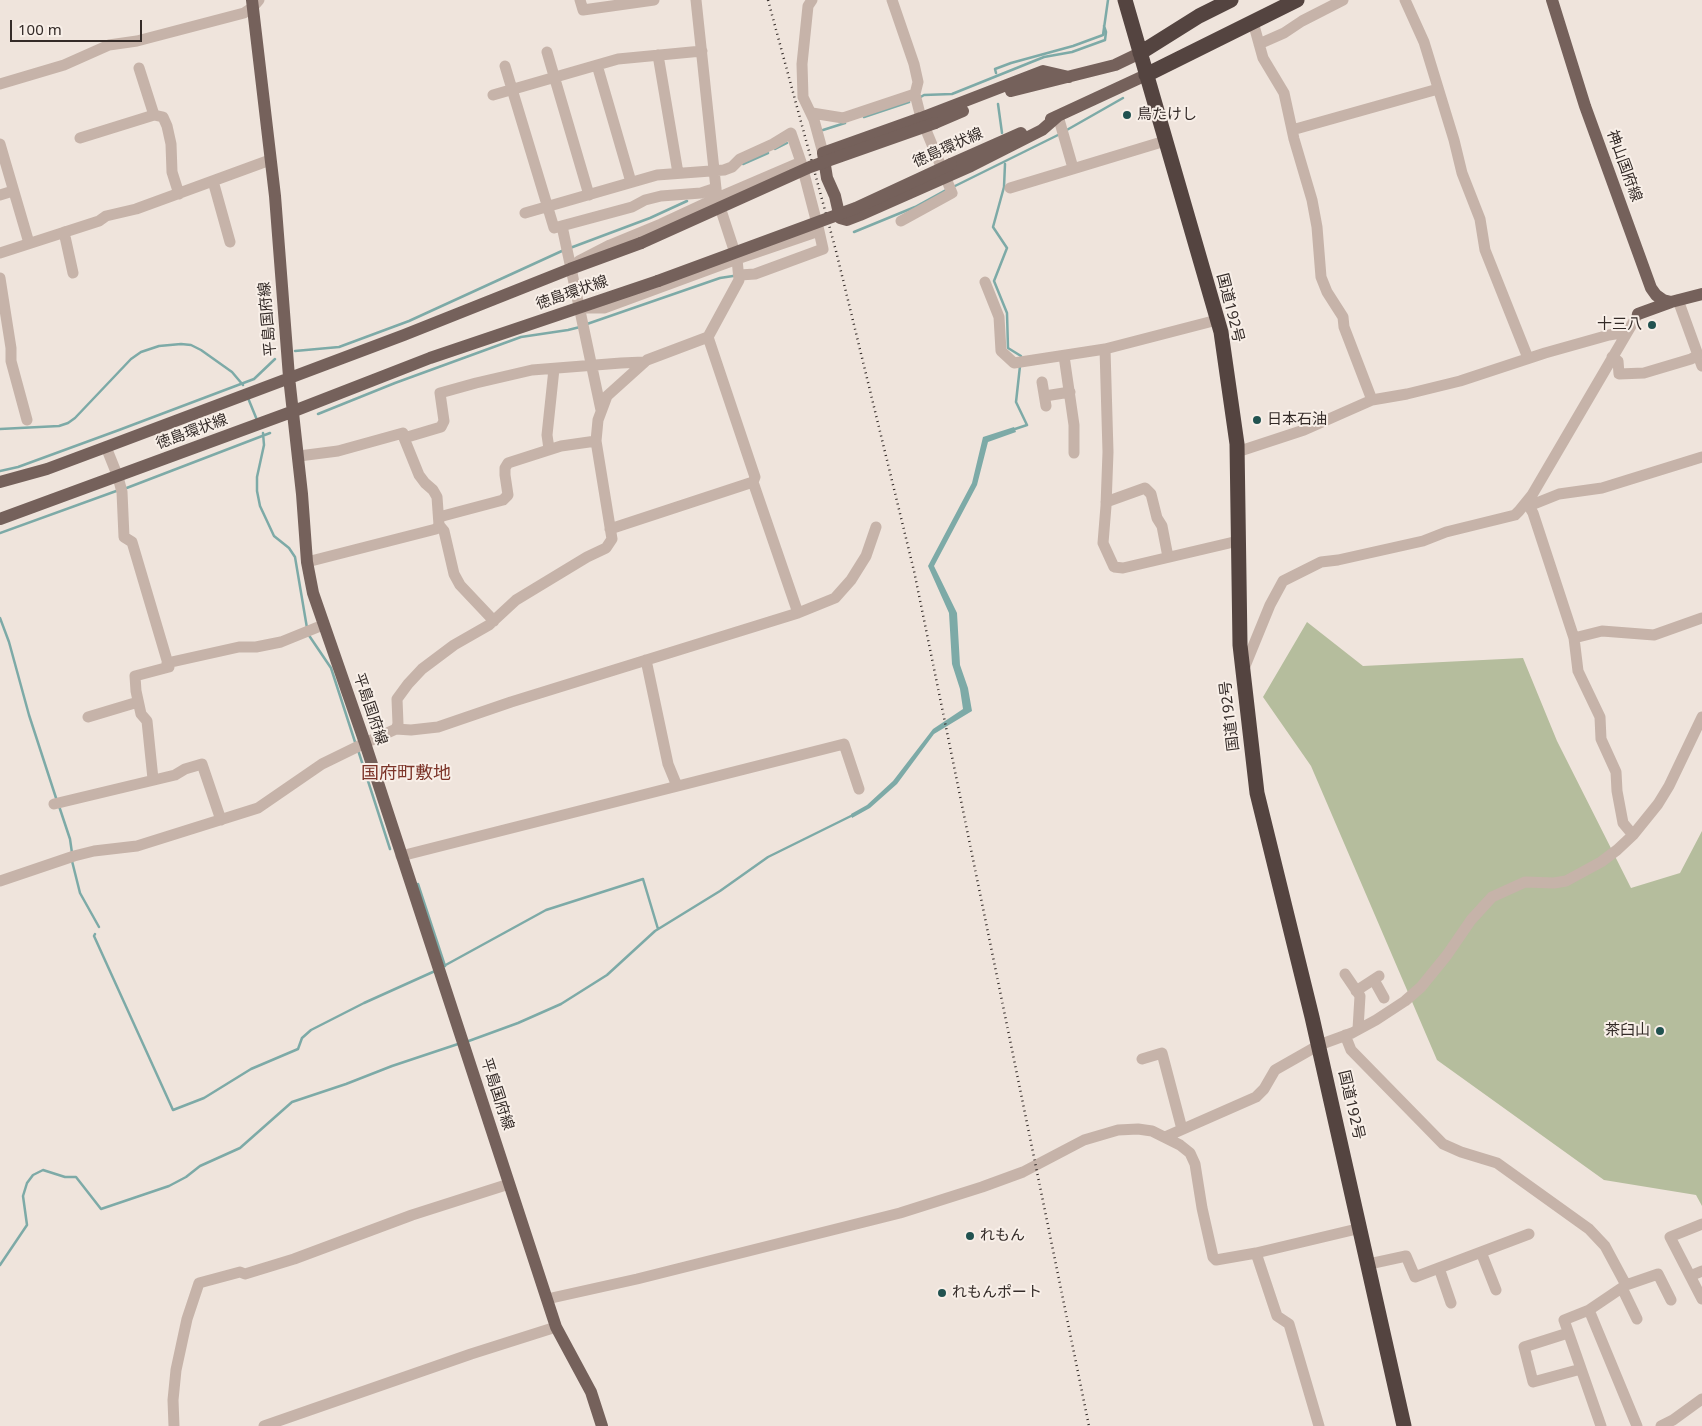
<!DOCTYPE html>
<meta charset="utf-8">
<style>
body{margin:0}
#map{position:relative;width:1702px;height:1426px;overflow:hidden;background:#efe4dc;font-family:"Noto Sans",sans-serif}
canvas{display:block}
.scale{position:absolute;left:10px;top:20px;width:132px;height:22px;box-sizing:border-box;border:2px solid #342b28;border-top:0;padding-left:6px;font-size:15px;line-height:18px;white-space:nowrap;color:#342b28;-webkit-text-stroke:4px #f8efe8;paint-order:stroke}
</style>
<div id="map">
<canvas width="1702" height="1426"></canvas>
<div class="scale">100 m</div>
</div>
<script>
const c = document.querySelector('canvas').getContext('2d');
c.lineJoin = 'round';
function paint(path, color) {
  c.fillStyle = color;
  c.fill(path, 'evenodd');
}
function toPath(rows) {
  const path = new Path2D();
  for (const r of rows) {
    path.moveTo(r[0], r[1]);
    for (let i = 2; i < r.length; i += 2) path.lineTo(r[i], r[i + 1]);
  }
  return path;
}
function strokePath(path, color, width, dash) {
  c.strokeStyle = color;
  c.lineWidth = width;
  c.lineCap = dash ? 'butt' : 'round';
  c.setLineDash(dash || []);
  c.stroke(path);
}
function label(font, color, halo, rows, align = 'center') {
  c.font = font + ' "Noto Sans","Noto Sans JP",sans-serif';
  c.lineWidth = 4;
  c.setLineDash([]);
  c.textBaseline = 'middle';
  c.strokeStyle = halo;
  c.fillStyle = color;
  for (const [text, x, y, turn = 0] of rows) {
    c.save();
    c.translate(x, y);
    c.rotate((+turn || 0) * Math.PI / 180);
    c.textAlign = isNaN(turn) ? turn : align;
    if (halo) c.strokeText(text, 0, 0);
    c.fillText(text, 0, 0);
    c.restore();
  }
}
paint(toPath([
 [1307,622,1363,666,1523,658,1557,741,1631,888,1680,873,1702,831,1702,1206,1696,1195,1604,1180,1437,1060,1311,766,1263,697]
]), '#b5bd9d');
paint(toPath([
 [1014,427,1016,432,988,442,977,485,934,566,957,613,960,665,968,688,972,711,934,734,897,784,870,808,852,818,851,814,867,805,893,781,933,729,963,709,960,689,952,664,949,613,928,566,972,483,983,437]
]), '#7daaa7');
strokePath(toPath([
 [996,73,995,69,1011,63,1073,46,1103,35,1108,0],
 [919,98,924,95,952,94,1044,57,1072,52,1105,40,1106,32,1104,26],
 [998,104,1002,133],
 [864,117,909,102],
 [823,130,845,123],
 [1065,131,1123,98],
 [775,149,787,143],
 [743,164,768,153],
 [1005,164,1004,187,993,227,1007,248,994,281,1007,313,1008,348,1021,356,1021,358],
 [953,187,1060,134],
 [854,232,915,207,946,190],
 [570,248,650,218,687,201],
 [587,324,720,278,733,276],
 [295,351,339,347,409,321,564,250],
 [248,398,257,420],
 [318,414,395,383,521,337,568,330,580,327],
 [0,429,59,426,68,423,75,418,131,359,141,352,159,346,181,344,191,345,201,350,232,372,243,385],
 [1012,430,1027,425,1016,402,1020,366],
 [263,433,264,445,257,477,257,491,260,506,274,536,289,548,295,557,307,628],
 [0,471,18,467,119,430,254,379,275,359],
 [124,489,270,433],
 [0,533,119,490],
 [0,618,9,642,29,715,57,801],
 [308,634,331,668,356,745],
 [358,750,390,849],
 [59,806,70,839,72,853],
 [72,861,80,893,99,927],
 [418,884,445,966],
 [95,934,94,936,173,1110,204,1098,251,1069,298,1049,302,1038,311,1030,364,1003,435,971],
 [442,967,546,910,643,879,658,929],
 [466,1042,518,1023,561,1004,607,975,655,931,720,891,768,857,853,815],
 [0,1265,27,1225,23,1196,27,1183,33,1175,43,1170,65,1177,76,1177,101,1209,169,1186,186,1177,200,1166,240,1148,292,1102,346,1084,392,1066,458,1044]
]), '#7daaa7', 2.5);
strokePath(toPath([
 [580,0,583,10,654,0],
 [812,0,808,6,802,64,803,97,814,120,823,153],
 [892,0,914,64,918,82,915,94,921,118,952,193,901,221],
 [1405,0,1424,42,1454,140,1462,173,1480,219,1485,250,1528,358],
 [1253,22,1263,58,1284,93,1294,139,1312,200,1317,227,1321,277,1327,292,1343,317,1344,327,1372,400],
 [1259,44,1284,33,1302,21,1343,0],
 [547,52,589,195],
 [658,55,678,173],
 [597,65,631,182],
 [505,66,554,228,632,207,645,200,661,196,701,193,716,188],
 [139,68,154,115],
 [0,84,64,65,109,45,137,41,244,13,253,7,259,0],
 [493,95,618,59,702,51],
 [812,113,843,118,915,94],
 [1058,116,1073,168],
 [1292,130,1438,89],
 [80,138,154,115,163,117,167,126,171,144,172,172,179,194],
 [0,144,29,243],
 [213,181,230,242],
 [1010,188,1165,141],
 [0,195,13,191],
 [525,213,657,175,724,170,732,167,740,159,773,144,791,133,801,162],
 [562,226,601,410],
 [64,232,73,273],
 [0,253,99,221,106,216,136,209,270,160],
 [579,261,610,245,661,224,717,198,801,162,819,231,737,259,604,308,584,308],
 [740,275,755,274,823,249,819,231],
 [0,278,11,348,11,361,27,420],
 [985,282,999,317,1001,351,1014,363,1105,349,1217,320],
 [1678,300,1702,366],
 [1105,349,1108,452,1106,506,1103,543,1114,567,1123,568,1238,541],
 [1064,356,1074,425,1074,453],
 [1612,357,1618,361,1619,374,1644,373,1691,359,1698,355],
 [1042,382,1046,406],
 [1045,396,1070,392],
 [106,447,118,477,122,492,124,537,132,542,169,667,135,676,136,691,141,714,147,721,153,779],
 [549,449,547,435,554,369],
 [1237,452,1304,430,1372,400,1407,394,1460,381,1545,353,1609,335,1627,332],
 [299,456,338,451,403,433,404,438],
 [1106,502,1145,488,1151,494,1157,518,1162,526,1168,557],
 [1527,503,1533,513,1574,638,1578,671,1600,717,1601,739,1616,772,1617,791,1623,823,1633,835],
 [1527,503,1534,504,1559,494,1602,488,1702,457],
 [439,517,503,500,508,495,505,475,505,468,508,463,561,446,596,441],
 [439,525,444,531,454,574,460,585,494,621],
 [610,529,753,482],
 [307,562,436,529,439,525,437,497,433,490,425,483,419,475,404,438,441,427,444,421,440,393,476,383,532,370,621,363,644,362],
 [798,613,835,598,851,580,866,556,876,527],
 [1574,638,1602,631,1654,635,1702,618],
 [646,660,668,764,677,786],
 [167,663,239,647,256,647,281,642,323,625],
 [1243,671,1270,605,1283,581,1321,562,1338,560,1423,541,1446,532,1515,515,1519,511,1532,495,1638,314],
 [88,717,138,702],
 [396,729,411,730,438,727,511,702,798,613,753,482,755,477,708,337],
 [54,804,175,775,185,769,202,764,221,820],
 [401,856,844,744,859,789],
 [0,881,74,856,94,851,137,846,258,808,322,764,365,743,396,729,398,724,397,699,408,684,422,669,454,645,489,625,516,600,587,557,606,548,612,539,596,441,598,420,607,396,647,360,708,337,739,280,737,259,717,198,696,0],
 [1345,974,1360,996,1358,1029],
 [1374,980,1384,998],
 [1356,991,1379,976],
 [1345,1035,1351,1050,1443,1144,1461,1152,1497,1163,1589,1229,1605,1246,1626,1285],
 [1142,1059,1162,1053,1182,1129],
 [1165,1137,1256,1097,1264,1089,1275,1070,1319,1045,1352,1033,1376,1020,1405,1001,1421,987,1447,955,1471,920,1492,897,1525,882,1554,883,1566,881,1601,862,1617,850,1633,835,1658,804,1669,786,1702,717],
 [1702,1224,1670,1237,1702,1299],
 [1481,1252,1496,1290],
 [1256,1253,1277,1316,1289,1324,1319,1426],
 [1369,1264,1406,1256,1415,1277,1529,1234],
 [1439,1268,1451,1303],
 [1690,1276,1702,1271],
 [1622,1288,1637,1319],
 [547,1299,637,1279,900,1213,982,1187,1023,1172,1084,1140,1118,1130,1138,1129,1152,1131,1180,1145,1190,1153,1195,1164,1202,1208,1213,1257,1216,1260,1256,1253,1361,1228],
 [1589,1310,1637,1426],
 [1568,1333,1524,1347,1533,1382,1581,1369],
 [174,1426,173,1400,176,1370,187,1319,199,1283,240,1272,245,1274,294,1259,412,1215,509,1184],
 [264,1426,471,1354,556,1327],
 [1601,1426,1564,1320,1589,1310,1626,1285,1658,1274,1671,1300],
 [1661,1426,1673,1420,1702,1399]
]), '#c6b3a9', 11);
strokePath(toPath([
 [252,0,275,196,289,377,302,494,307,562,313,593,365,743,556,1327,591,1392,602,1426],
 [1552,0,1585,106,1651,288,1656,295,1663,300,1671,302,1702,294],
 [1011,91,1115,65,1140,53],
 [1058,116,1042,130,971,166,860,215,847,220,840,218,835,196,827,178,823,153,921,118,1043,71,1069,77],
 [1051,119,1146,75],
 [935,123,963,111],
 [951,164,1021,133],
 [1638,314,1671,302],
 [0,482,47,469,106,447,404,335,570,269,641,243],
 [0,519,294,411,430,358,658,281]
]), '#75615b', 12);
strokePath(toPath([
 [1125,0,1221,332,1237,444,1240,645,1257,793,1312,1017,1404,1426],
 [1140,53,1199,16,1231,0],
 [1146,75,1297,0]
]), '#544440', 15);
strokePath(toPath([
 [768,0,836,251,914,571,1089,1426]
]), '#342b28', 2.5, [1, 4]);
strokePath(toPath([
 [641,243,810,167,935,123],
 [658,281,856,208,951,164]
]), '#75615b', 12);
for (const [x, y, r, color] of [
 [1127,115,5,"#215250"],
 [1652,325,5,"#215250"],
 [1257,420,5,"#215250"],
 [1660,1031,5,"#215250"],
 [970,1236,5,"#215250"],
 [942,1293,5,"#215250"]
]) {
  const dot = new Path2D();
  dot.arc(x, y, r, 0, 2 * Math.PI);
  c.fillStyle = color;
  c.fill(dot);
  strokePath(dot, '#f8efe8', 2);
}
label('15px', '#342b28', '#f8efe8', [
 ["鳥たけし",1137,115],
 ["十三八",1642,325,"right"],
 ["日本石油",1267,420],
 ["茶臼山",1650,1031,"right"],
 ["れもん",980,1236],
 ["れもんポート",952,1293]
], 'left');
label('15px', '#342b28', '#f8efe8', [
 ["徳島環状線",948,148,-24],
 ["神山国府線",1624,166,70],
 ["徳島環状線",572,293,-19],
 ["国道192号",1230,308,76],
 ["平島国府線",268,319,-95],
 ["徳島環状線",192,432,-20],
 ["平島国府線",370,709,71],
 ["国道192号",1230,716,-97],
 ["平島国府線",497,1094,72],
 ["国道192号",1351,1105,77]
]);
label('18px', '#7c3429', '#f8efe8', [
 ["国府町敷地",406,774]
]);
</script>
